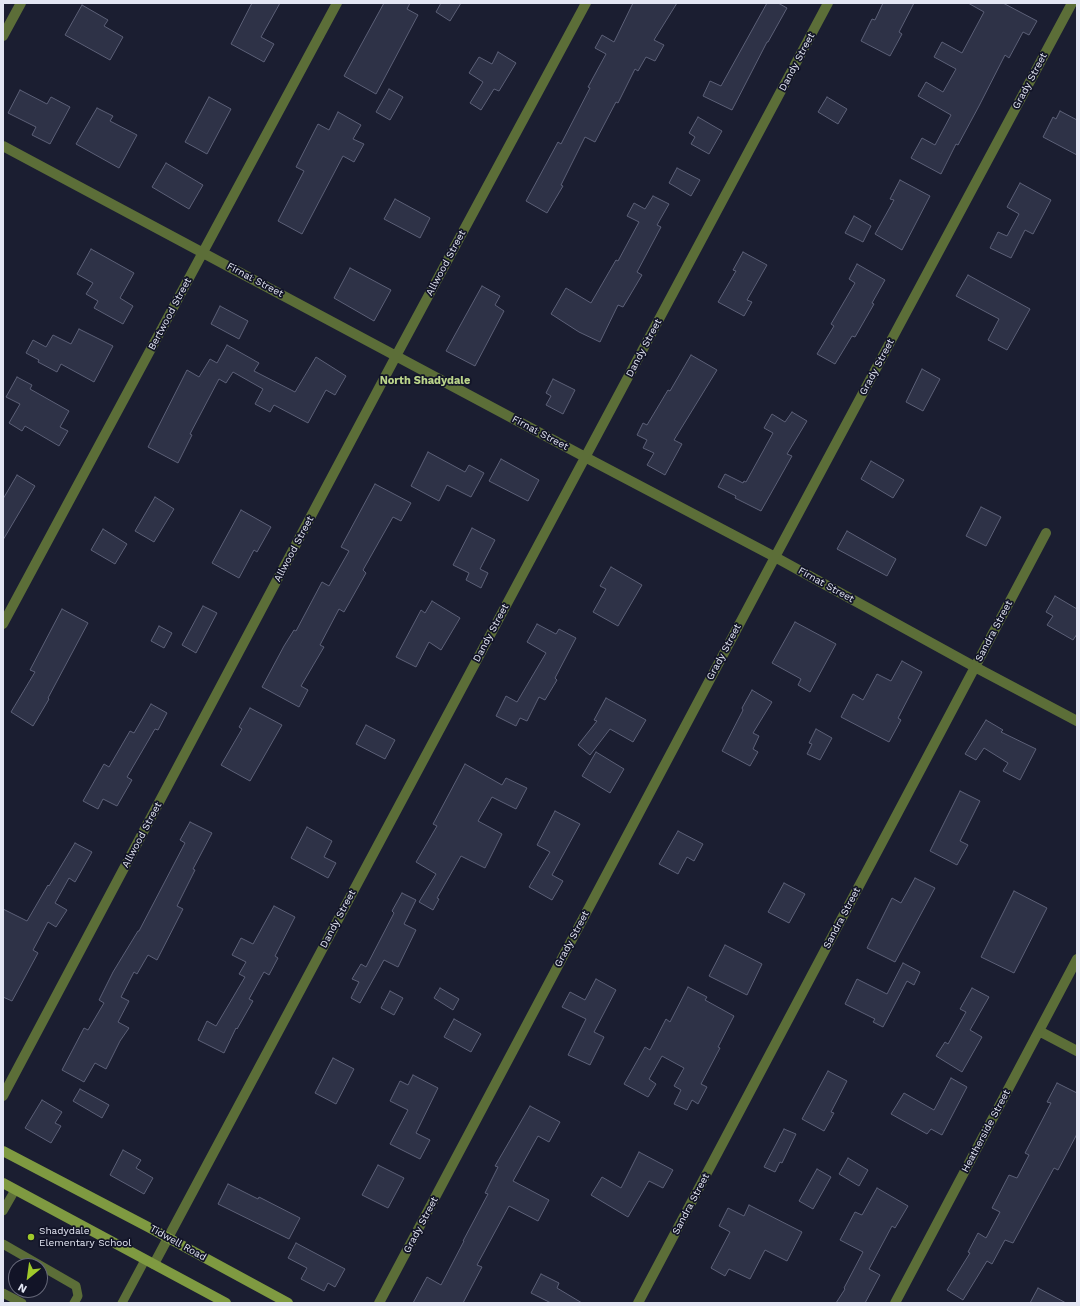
<!DOCTYPE html>
<style>
body{margin:0}
#map{position:relative;width:1080px;height:1306px;overflow:hidden;background:#1b1e31;font-family:"Work Sans",sans-serif}
canvas{display:block}
.frame{position:absolute;inset:0;border:4px solid #e3e6f3;pointer-events:none}
.north{position:absolute;left:8px;top:1258px;width:40px;height:40px;box-sizing:border-box;background:#121427;border:1px solid #666879;border-radius:50%;rotate:209deg;font-size:11px;font-weight:700;line-height:16px;text-align:center;color:#e3e6f3}
.north::after{content:'';display:block;margin:auto;width:14px;height:18px;background:#a0c92b;clip-path:polygon(50% 0,100% 100%,50% 72%,0 100%)}
</style>
<div id="map">
<canvas width="1080" height="1306"></canvas>
<div class="frame"></div>
<div class="north">N</div>
</div>
<script>
const c = document.querySelector('canvas').getContext('2d');
c.lineJoin = 'round';
function paint(path, color) {
  c.fillStyle = color;
  c.fill(path, 'evenodd');
}
function toPath(rows) {
  const path = new Path2D();
  for (const r of rows) {
    path.moveTo(r[0], r[1]);
    for (let i = 2; i < r.length; i += 2) path.lineTo(r[i], r[i + 1]);
  }
  return path;
}
function strokePath(path, color, width, dash) {
  c.strokeStyle = color;
  c.lineWidth = width;
  c.lineCap = dash ? 'butt' : 'round';
  c.setLineDash(dash || []);
  c.stroke(path);
}
function label(font, color, halo, rows, align = 'center') {
  c.font = font + ' "Work Sans",sans-serif';
  c.lineWidth = 3.5;
  c.setLineDash([]);
  c.textBaseline = 'middle';
  c.strokeStyle = halo;
  c.fillStyle = color;
  for (const [text, x, y, turn = 0] of rows) {
    c.save();
    c.translate(x, y);
    c.rotate((+turn || 0) * Math.PI / 180);
    c.textAlign = isNaN(turn) ? turn : align;
    if (halo) c.strokeText(text, 0, 0);
    c.fillText(text, 0, 0);
    c.restore();
  }
}
const building = toPath([
 [252,3,280,3,261,37,274,44,264,62,231,44,252,3],
 [384,3,410,3,407,9,418,15,376,94,344,76,384,3],
 [441,3,461,3,450,21,436,12,441,3],
 [633,3,677,3,654,40,664,45,655,61,646,57,638,71,635,69,618,103,616,102,595,142,585,137,561,185,563,186,547,213,526,201,558,142,561,144,590,88,588,87,606,54,595,48,602,35,614,42,633,3],
 [767,3,778,3,787,8,768,42,767,42,732,110,703,96,710,81,721,86,767,3],
 [883,3,914,3,899,32,902,34,890,56,861,41,872,19,875,20,883,3],
 [968,3,1003,3,1037,21,1029,35,1023,32,1009,58,1005,55,979,106,958,145,956,144,941,174,911,158,922,138,935,145,951,115,918,96,926,82,943,92,956,69,934,57,942,42,962,53,984,12,968,3],
 [82,5,108,20,104,26,123,37,110,60,65,35,82,5],
 [498,52,516,63,499,91,494,89,481,110,470,103,483,82,469,73,479,57,492,64,498,52],
 [389,89,403,97,390,120,376,112,389,89],
 [20,90,47,104,51,97,70,107,50,144,32,135,36,127,8,113,20,90],
 [209,97,231,109,207,154,185,142,209,97],
 [827,97,847,109,838,124,818,112,827,97],
 [97,108,113,116,110,121,137,135,119,168,76,144,97,108],
 [1060,111,1077,120,1077,155,1043,137,1053,117,1056,119,1060,111],
 [338,112,361,125,353,139,364,144,354,162,343,156,302,234,278,221,304,171,296,167,318,124,329,130,338,112],
 [698,117,722,131,709,154,691,144,695,137,689,133,698,117],
 [166,163,203,185,189,209,152,187,166,163],
 [677,168,700,180,691,196,669,183,677,168],
 [900,180,930,196,902,250,875,234,894,200,890,199,900,180],
 [1020,183,1051,200,1033,234,1025,230,1011,258,990,248,998,232,1007,236,1019,214,1007,207,1020,183],
 [653,196,669,204,657,225,661,227,637,272,642,275,623,307,618,305,600,342,579,332,551,314,566,288,591,303,616,260,618,261,639,222,627,216,634,203,645,209,653,196],
 [395,199,430,218,420,238,384,219,395,199],
 [854,216,871,226,863,242,845,233,854,216],
 [91,249,134,273,120,298,133,306,123,324,94,308,98,301,86,294,93,283,77,274,91,249],
 [743,252,767,265,747,300,752,302,744,316,718,302,736,271,733,270,743,252],
 [857,264,885,280,872,303,874,304,855,337,852,336,835,364,817,354,834,326,831,324,855,283,849,279,857,264],
 [350,268,391,290,374,321,334,298,350,268],
 [968,275,1030,309,1007,350,988,340,999,319,956,296,968,275],
 [482,286,500,296,495,305,504,311,475,366,446,351,482,286],
 [220,306,248,321,239,339,211,324,220,306],
 [79,329,113,346,94,382,61,364,57,372,38,362,39,360,26,353,33,340,46,347,53,335,71,344,79,329],
 [227,345,259,363,254,371,295,392,316,357,346,376,335,395,326,390,308,423,274,405,270,412,255,404,263,389,233,372,226,383,219,379,190,434,192,435,178,463,148,447,187,370,199,377,210,359,217,363,227,345],
 [691,355,717,370,674,440,682,444,665,475,647,465,654,453,643,448,647,440,637,435,643,423,647,425,668,390,670,391,691,355],
 [922,369,940,379,923,411,906,402,922,369],
 [17,377,32,385,30,389,69,411,60,427,68,431,59,446,25,426,22,431,9,423,20,404,6,397,17,377],
 [553,379,575,390,563,414,546,405,551,396,546,393,553,379],
 [792,412,807,421,787,454,792,456,761,511,735,498,736,496,718,487,725,474,743,483,744,481,746,482,773,433,764,428,772,414,785,422,792,412],
 [428,452,465,472,469,465,484,473,471,497,447,485,439,501,411,486,428,452],
 [501,459,539,480,528,501,489,481,501,459],
 [871,461,904,480,893,498,861,479,871,461],
 [17,475,35,486,3,540,3,499,17,475],
 [375,484,411,503,401,521,393,517,363,570,366,573,344,612,339,609,320,645,324,647,301,686,308,690,299,707,262,687,284,646,294,630,296,631,322,582,329,586,349,551,341,547,375,484],
 [155,497,174,509,154,542,135,531,155,497],
 [981,507,1001,517,986,546,966,536,981,507],
 [241,510,271,527,257,552,254,550,239,578,212,563,241,510],
 [472,528,495,540,480,569,488,573,481,588,466,580,469,573,453,565,472,528],
 [103,529,127,544,115,564,91,550,103,529],
 [847,531,896,559,887,576,837,549,847,531],
 [611,567,642,585,618,626,593,612,606,589,600,586,611,567],
 [1055,596,1077,609,1077,634,1073,640,1047,625,1053,616,1046,612,1055,596],
 [432,601,460,618,441,650,429,642,416,667,396,657,421,610,425,613,432,601],
 [203,606,217,613,196,653,182,645,203,606],
 [62,609,88,623,48,698,49,699,33,726,11,712,35,672,30,670,62,609],
 [795,622,836,644,810,692,798,685,801,679,772,663,795,622],
 [537,624,556,634,559,629,576,638,555,678,557,680,545,700,539,697,527,721,520,718,516,726,496,716,506,696,517,702,546,653,527,642,537,624],
 [159,626,172,633,164,648,151,641,159,626],
 [902,661,922,672,898,718,901,720,889,742,841,717,853,694,863,700,877,674,891,681,902,661],
 [752,690,772,702,753,733,759,736,753,749,758,752,750,766,722,751,743,710,742,708,752,690],
 [606,698,646,720,633,742,610,729,590,755,578,745,597,721,594,720,606,698],
 [151,704,167,713,158,730,155,729,127,777,132,780,117,806,103,799,98,809,83,801,104,764,109,767,130,731,134,733,151,704],
 [250,708,282,725,250,781,221,765,242,729,239,727,250,708],
 [986,720,1003,730,1001,732,1036,749,1020,780,1003,771,1008,763,984,748,976,760,965,754,986,720],
 [366,725,395,740,385,759,356,744,366,725],
 [816,729,832,738,820,760,807,754,812,744,809,743,816,729],
 [596,752,624,769,610,793,582,776,596,752],
 [465,764,502,785,506,778,527,788,516,809,492,797,478,821,502,834,485,868,461,856,437,898,439,899,433,910,419,902,436,874,416,862,437,826,433,824,465,764],
 [960,791,980,801,960,841,968,845,957,865,930,851,960,791],
 [555,811,580,824,552,875,563,881,552,900,529,887,550,852,537,845,555,811],
 [190,822,212,833,193,869,195,870,177,906,183,909,157,960,148,955,137,974,134,972,121,997,129,1001,118,1022,129,1028,120,1041,106,1069,95,1063,84,1082,62,1070,84,1028,88,1030,104,1003,99,1000,113,972,138,931,139,931,185,843,180,840,190,822],
 [307,827,332,841,324,857,336,863,328,878,291,858,307,827],
 [678,831,703,844,694,861,687,857,678,874,659,864,678,831],
 [75,843,92,852,75,882,69,878,55,903,67,910,56,927,48,922,33,950,38,953,12,1001,3,997,3,909,27,921,48,885,49,886,75,843],
 [915,878,935,888,895,962,867,948,892,898,901,903,915,878],
 [784,883,805,894,789,923,768,912,784,883],
 [1014,891,1047,908,1014,973,981,957,1014,891],
 [402,893,416,900,404,924,416,930,398,967,384,960,360,1003,351,998,359,982,352,979,361,964,366,967,394,913,392,911,402,893],
 [274,906,295,917,275,956,278,958,269,975,264,972,249,999,253,1001,237,1029,236,1028,224,1053,198,1040,207,1021,216,1026,245,977,239,974,246,962,232,955,241,938,253,944,274,906],
 [725,945,762,964,747,995,709,976,725,945],
 [903,963,920,972,914,985,907,981,883,1027,873,1022,875,1019,845,1004,857,979,887,994,903,963],
 [596,979,616,990,594,1032,604,1037,590,1065,568,1055,586,1019,562,1007,570,992,585,1000,596,979],
 [688,987,707,997,705,1000,734,1016,718,1047,720,1048,701,1084,707,1087,698,1104,692,1100,687,1110,674,1104,681,1090,674,1086,684,1068,662,1056,649,1079,656,1084,648,1097,624,1084,645,1047,650,1050,666,1019,670,1022,688,987],
 [440,988,459,999,453,1010,434,998,440,988],
 [972,988,989,997,970,1030,982,1037,962,1072,936,1056,945,1042,948,1044,966,1012,960,1009,972,988],
 [390,991,403,998,394,1015,381,1008,390,991],
 [454,1019,481,1034,471,1052,444,1037,454,1019],
 [333,1058,354,1069,336,1104,315,1093,333,1058],
 [828,1071,847,1081,831,1112,834,1113,824,1131,802,1119,828,1071],
 [413,1075,438,1088,416,1133,430,1140,420,1159,390,1144,408,1110,390,1101,400,1081,408,1085,413,1075],
 [951,1078,967,1087,942,1135,931,1129,927,1134,891,1114,904,1093,934,1110,951,1078],
 [1057,1083,1077,1093,1077,1134,1058,1170,1054,1168,1013,1243,1005,1240,992,1264,987,1261,963,1300,947,1290,970,1253,968,1252,978,1233,986,1238,1000,1212,992,1208,1009,1175,1017,1178,1029,1155,1025,1153,1051,1103,1047,1102,1057,1083],
 [80,1089,109,1105,102,1118,73,1101,80,1089],
 [42,1100,62,1112,55,1123,61,1126,51,1143,25,1128,42,1100],
 [530,1106,560,1122,549,1142,538,1136,513,1181,549,1200,538,1221,509,1206,477,1265,482,1267,463,1303,413,1303,427,1277,441,1285,464,1241,463,1241,488,1194,485,1193,498,1167,495,1166,530,1106],
 [784,1129,796,1134,782,1163,780,1162,775,1172,764,1167,784,1129],
 [123,1150,141,1160,136,1168,153,1178,144,1194,110,1175,123,1150],
 [639,1152,673,1170,663,1188,649,1181,628,1217,591,1195,602,1177,621,1188,639,1152],
 [848,1158,868,1170,859,1186,839,1174,848,1158],
 [378,1165,404,1178,388,1208,362,1195,378,1165],
 [817,1169,831,1177,813,1209,799,1201,817,1169],
 [228,1184,258,1199,259,1197,300,1218,289,1239,218,1204,228,1184],
 [877,1188,908,1206,895,1228,892,1226,869,1269,880,1275,865,1303,836,1303,845,1289,844,1288,863,1252,840,1240,855,1212,862,1215,877,1188],
 [749,1205,802,1232,787,1261,765,1250,750,1279,729,1269,725,1276,711,1268,730,1232,719,1226,728,1208,744,1216,749,1205],
 [296,1243,345,1269,335,1287,328,1283,324,1291,301,1279,307,1268,288,1258,296,1243],
 [541,1274,559,1283,557,1288,582,1303,551,1303,531,1293,541,1274],
 [1038,1288,1066,1303,1030,1303,1038,1288]
]);
paint(building, '#2e3247');
strokePath(building, '#5c6077', 1);
strokePath(toPath([
 [3,1211,15,1190],
 [3,1244,76,1286,78,1296,74,1303],
 [3,1293,22,1303],
 [122,1303,145,1260]
]), '#5c6e38', 9);
strokePath(toPath([
 [3,36,21,3],
 [3,146,585,457,775,557,975,667,1077,721],
 [3,624,337,3],
 [1039,1031,1077,1051],
 [3,1096,396,356,586,3],
 [154,1264,828,3],
 [379,1303,775,557,1072,3],
 [638,1303,1046,533],
 [895,1303,1077,959]
]), '#5c6e38', 10);
strokePath(toPath([
 [3,1151,150,1228,288,1303],
 [3,1183,226,1303]
]), '#7f9a41', 10);
for (const [x, y, r, color] of [
 [31,1237,4,"#a0c92b"]
]) {
  const dot = new Path2D();
  dot.arc(x, y, r, 0, 2 * Math.PI);
  c.fillStyle = color;
  c.fill(dot);
  strokePath(dot, '#121427', 1.5);
}
label('10px', '#e3e6f3', '#121427', [
 ["Dandy Street",797,62,-62],
 ["Grady Street",1030,81,-62],
 ["Allwood Street",446,263,-62],
 ["Firnat Street",255,280,28],
 ["Bertwood Street",170,314,-62],
 ["Dandy Street",644,348,-62],
 ["Grady Street",877,367,-62],
 ["Firnat Street",540,433,28],
 ["Allwood Street",294,549,-62],
 ["Firnat Street",826,585,29],
 ["Sandra Street",994,631,-62],
 ["Dandy Street",491,633,-62],
 ["Grady Street",724,652,-62],
 ["Allwood Street",142,835,-62],
 ["Sandra Street",842,918,-62],
 ["Dandy Street",338,919,-62],
 ["Grady Street",572,939,-62],
 ["Heatherside Street",986,1131,-62],
 ["Sandra Street",691,1204,-62],
 ["Grady Street",421,1225,-62],
 ["Tidwell Road",178,1243,29]
]);
label('10px', '#e3e6f3', '#121427', [
 ["Shadydale",39,1231],
 ["Elementary School",39,1243]
], 'left');
label('bold 11px', '#bbd48b', '#121427', [
 ["North Shadydale",425,381]
]);
</script>
